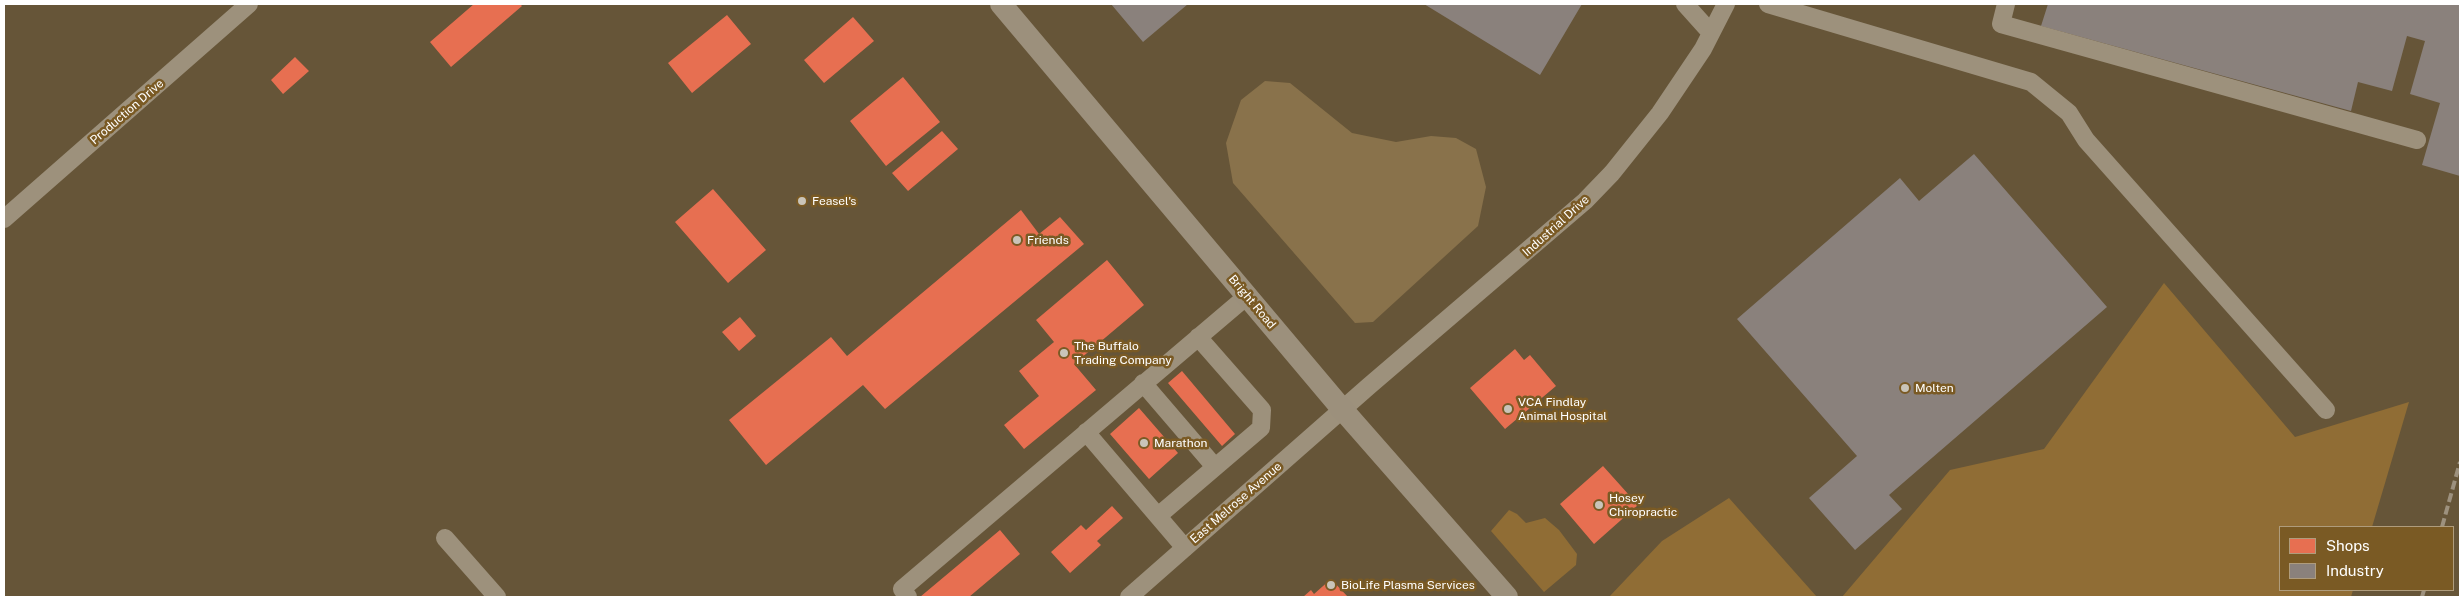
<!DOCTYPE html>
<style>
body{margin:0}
#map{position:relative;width:2464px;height:601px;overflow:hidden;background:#665538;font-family:"Public Sans",sans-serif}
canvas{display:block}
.frame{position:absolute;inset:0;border:5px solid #fff;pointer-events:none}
.legend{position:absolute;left:2279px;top:526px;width:175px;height:65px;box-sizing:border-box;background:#7a5a24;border:1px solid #af9c7c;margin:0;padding:6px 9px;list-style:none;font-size:15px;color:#fff}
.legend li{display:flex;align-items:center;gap:10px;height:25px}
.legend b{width:25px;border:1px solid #af9c7c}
</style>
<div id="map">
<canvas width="2464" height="601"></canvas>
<div class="frame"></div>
<ul class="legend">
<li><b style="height:14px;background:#e76f51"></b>Shops</li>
<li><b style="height:14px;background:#8a817c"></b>Industry</li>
</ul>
</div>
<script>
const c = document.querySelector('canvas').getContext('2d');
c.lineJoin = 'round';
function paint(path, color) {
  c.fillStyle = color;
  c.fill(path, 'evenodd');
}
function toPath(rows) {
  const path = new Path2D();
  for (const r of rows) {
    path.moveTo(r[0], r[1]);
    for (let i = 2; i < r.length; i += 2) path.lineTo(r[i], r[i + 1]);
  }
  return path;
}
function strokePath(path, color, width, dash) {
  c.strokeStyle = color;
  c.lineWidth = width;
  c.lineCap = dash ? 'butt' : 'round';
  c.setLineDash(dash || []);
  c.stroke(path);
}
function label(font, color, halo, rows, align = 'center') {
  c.font = font + ' "Public Sans",sans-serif';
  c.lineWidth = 5;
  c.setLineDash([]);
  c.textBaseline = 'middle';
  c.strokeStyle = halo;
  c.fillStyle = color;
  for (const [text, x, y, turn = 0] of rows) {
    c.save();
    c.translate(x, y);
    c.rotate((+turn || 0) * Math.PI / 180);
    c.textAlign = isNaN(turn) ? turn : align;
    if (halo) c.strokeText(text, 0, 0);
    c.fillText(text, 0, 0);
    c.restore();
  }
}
paint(toPath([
 [2164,283,2295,437,2409,402,2372,527,2280,527,2280,590,2353,590,2351,597,1842,597,1950,470,2044,449],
 [1729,498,1817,597,1609,597,1662,541],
 [1509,510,1517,514,1526,523,1545,518,1559,530,1577,554,1576,565,1544,592,1491,531]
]), '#906d35');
paint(toPath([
 [1265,81,1290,83,1352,133,1396,142,1431,136,1456,138,1476,149,1486,187,1478,226,1373,322,1355,323,1233,183,1226,143,1241,100]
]), '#89724b');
paint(toPath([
 [474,4,520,4,522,6,451,67,430,42],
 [727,15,751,44,692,93,668,63],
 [853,17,874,41,824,83,804,60],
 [295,57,309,71,283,94,271,80],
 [903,77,940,122,886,166,850,121],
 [942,131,958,149,908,191,892,173],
 [713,189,766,250,728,283,675,222],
 [1021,210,1039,234,1060,217,1084,244,885,409,863,385,766,465,729,420,831,337,847,356],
 [1107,260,1144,305,1074,364,1096,390,1024,449,1004,425,1039,396,1019,371,1054,342,1036,320],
 [740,317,756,336,739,351,722,332],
 [1515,349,1524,360,1530,355,1556,386,1505,429,1470,388],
 [1182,371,1235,434,1222,446,1168,383],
 [1139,408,1178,453,1149,479,1110,434],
 [1603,466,1638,505,1594,544,1560,504],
 [1112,506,1123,518,1097,541,1101,545,1070,573,1051,552,1081,525,1086,530],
 [1000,530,1020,554,969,597,920,597],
 [1331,579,1348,597,1303,597,1311,590,1314,594]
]), '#e76f51');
paint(toPath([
 [1111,4,1188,4,1143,42],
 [1424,4,1582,4,1540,75],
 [2048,4,2460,4,2460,176,2422,165,2440,103,2410,94,2425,41,2407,36,2392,91,2358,82,2351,111,2041,26],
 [1974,154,2107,307,1889,495,1902,509,1855,550,1809,498,1857,456,1737,319,1900,178,1919,201]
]), '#8a817c');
strokePath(toPath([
 [1685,4,1711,33],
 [1768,4,2031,82,2069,113,2086,140,2326,410],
 [2006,4,2001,24,2417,140],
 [4,219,249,4],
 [1143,383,1215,467],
 [1086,432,1185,548],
 [1158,516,1261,428,1262,410,1198,337],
 [445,538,497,597],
 [908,597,902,589,1247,296],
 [1129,597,1369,386,1585,201,1612,173,1660,113,1703,49,1726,4]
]), '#9d917c', 18);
strokePath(toPath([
 [1001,4,1342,409,1507,597]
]), '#9c907c', 22);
strokePath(toPath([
 [2442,527,2460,462],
 [2422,597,2424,590]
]), '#9d917e', 4, [9, 4]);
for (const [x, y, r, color] of [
 [802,201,5,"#c9c4b9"],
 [1017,240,5,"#c9c4b9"],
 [1064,353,5,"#c9c4b9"],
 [1905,388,5,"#c9c4b9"],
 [1508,409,5,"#c9c4b9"],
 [1144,443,5,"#c9c4b9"],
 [1599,505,5,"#c9c4b9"],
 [1331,585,5,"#c9c4b9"]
]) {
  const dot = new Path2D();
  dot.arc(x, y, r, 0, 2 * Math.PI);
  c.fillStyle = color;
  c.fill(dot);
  strokePath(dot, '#7a5a24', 2);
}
label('12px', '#fff', '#7a5a24', [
 ["Production Drive",127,112,-41],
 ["Industrial Drive",1556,226,-42],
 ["Bright Road",1252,302,50],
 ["East Melrose Avenue",1236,503,-41]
]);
label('12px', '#fff', '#7a5a24', [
 ["Feasel's",812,201],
 ["Friends",1027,240],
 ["The Buffalo",1074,346],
 ["Trading Company",1074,360],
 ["Molten",1915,388],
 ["VCA Findlay",1518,402],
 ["Animal Hospital",1518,416],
 ["Marathon",1154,443],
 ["Hosey",1609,498],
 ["Chiropractic",1609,512],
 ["BioLife Plasma Services",1341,585]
], 'left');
</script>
